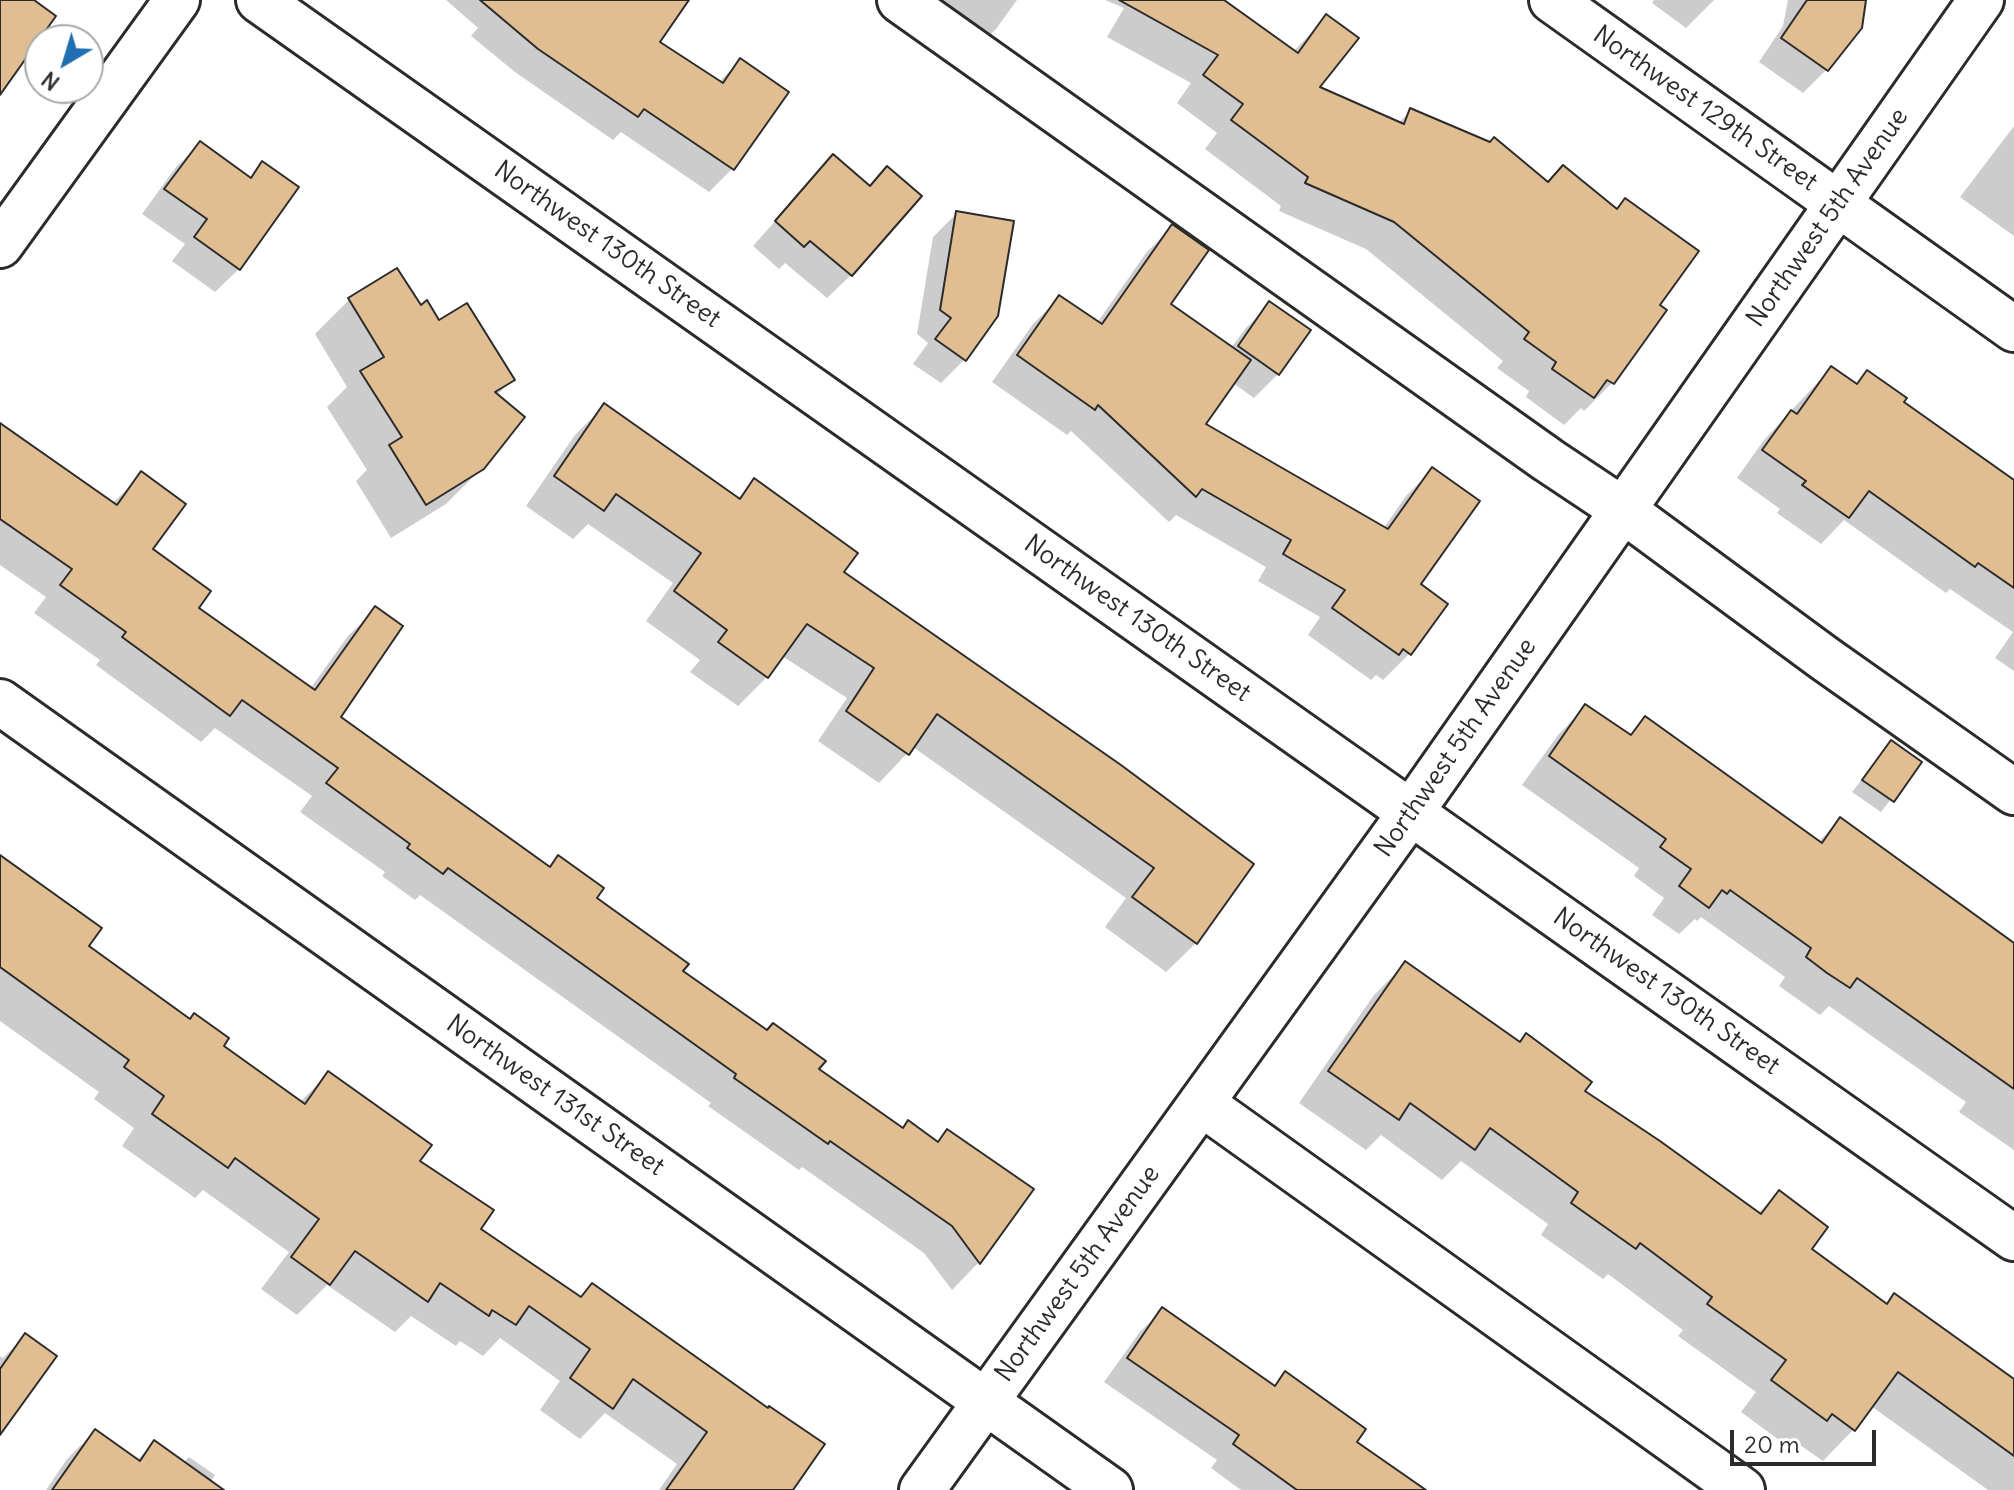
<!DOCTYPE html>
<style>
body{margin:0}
#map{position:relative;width:2014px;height:1490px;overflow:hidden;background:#fff;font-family:Delius,sans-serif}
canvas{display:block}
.north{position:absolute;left:24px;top:24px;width:80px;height:80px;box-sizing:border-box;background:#fff;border:2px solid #aaa;border-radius:50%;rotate:218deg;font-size:22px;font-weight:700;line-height:32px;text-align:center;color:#2b2b2b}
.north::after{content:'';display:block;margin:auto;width:28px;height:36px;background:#1f6fb2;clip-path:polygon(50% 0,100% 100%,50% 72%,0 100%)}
.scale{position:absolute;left:1730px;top:1430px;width:146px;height:36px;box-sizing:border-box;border:4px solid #2b2b2b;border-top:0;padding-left:10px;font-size:24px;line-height:28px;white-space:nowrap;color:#2b2b2b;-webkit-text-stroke:6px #fff;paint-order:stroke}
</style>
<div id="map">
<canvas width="2014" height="1490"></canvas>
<div class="north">N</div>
<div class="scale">20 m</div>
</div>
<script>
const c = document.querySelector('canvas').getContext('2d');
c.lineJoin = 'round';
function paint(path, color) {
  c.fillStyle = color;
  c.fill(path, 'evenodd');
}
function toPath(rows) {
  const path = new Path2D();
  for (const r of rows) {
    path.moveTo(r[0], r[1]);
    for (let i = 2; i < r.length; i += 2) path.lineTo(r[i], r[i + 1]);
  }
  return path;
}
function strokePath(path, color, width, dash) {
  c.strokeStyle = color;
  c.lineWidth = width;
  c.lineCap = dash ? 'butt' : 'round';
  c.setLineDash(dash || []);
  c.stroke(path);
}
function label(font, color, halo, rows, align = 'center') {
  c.font = font + ' Delius,sans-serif';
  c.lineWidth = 6;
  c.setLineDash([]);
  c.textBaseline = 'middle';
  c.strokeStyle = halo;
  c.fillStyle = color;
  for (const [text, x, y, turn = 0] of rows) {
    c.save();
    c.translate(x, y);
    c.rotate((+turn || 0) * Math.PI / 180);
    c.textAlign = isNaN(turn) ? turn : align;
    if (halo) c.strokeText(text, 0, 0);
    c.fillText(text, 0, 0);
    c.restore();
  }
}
paint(toPath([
 [446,0,679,0,658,42,718,83,741,60,732,169,709,192,621,132,613,140,515,72,471,36,478,28],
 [925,0,1017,0,996,29,968,57],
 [1105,0,1221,0,1293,52,1326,17,1317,88,1398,123,1411,111,1658,305,1612,383,1584,411,1581,408,1564,425,1526,397,1529,391,1497,368,1503,361,1366,249,1279,211,1281,206,1205,149,1217,133,1177,103,1191,83,1107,37,1124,8],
 [1654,0,1714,0,1686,28,1652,3],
 [1788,0,1864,0,1827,69,1803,93,1759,62,1783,26],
 [2014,126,2014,236,1960,197],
 [200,144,239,269,215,292,172,261,185,244,142,214,176,167],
 [833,156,851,275,827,298,785,263,779,269,753,246],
 [957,213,964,360,941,383,913,364,928,343,917,334,933,237],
 [1172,227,1168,304,1231,348,1246,328,1270,304,1308,331,1278,374,1254,398,1233,383,1204,425,1383,529,1406,496,1432,470,1410,653,1383,680,1376,675,1371,680,1308,635,1320,617,1258,581,1266,567,1176,515,1169,522,1071,431,1067,435,992,382,1033,324,1059,298,1097,323,1146,253],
 [349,300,420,307,512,380,496,396,482,468,446,504,391,538,356,481,367,470,327,407,347,387,315,334],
 [1831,368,1855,385,1867,372,1901,403,2014,482,2014,671,1995,658,2013,632,1950,589,1946,593,1844,520,1821,544,1777,513,1780,509,1737,478,1764,440],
 [604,406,737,499,755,481,841,573,1120,766,1196,943,1166,972,1105,927,1126,898,913,747,879,783,818,741,847,698,782,656,767,677,738,706,690,672,700,660,646,621,673,583,588,524,573,539,526,506,575,435],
 [0,425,112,504,142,474,150,549,196,608,310,689,348,636,376,609,338,717,548,868,558,858,594,899,680,972,902,1130,936,1143,947,1132,1031,1189,978,1263,952,1290,924,1253,802,1167,799,1170,708,1106,711,1103,420,895,415,900,382,876,385,872,300,812,312,796,215,728,201,742,96,665,100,660,34,613,46,597,0,565],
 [1586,706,1628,736,1646,719,1818,842,1840,820,2014,944,2014,1150,1959,1112,1966,1102,1829,1006,1820,1015,1779,986,1785,977,1701,917,1697,921,1695,919,1679,934,1652,915,1664,898,1634,876,1639,868,1522,785,1558,735],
 [1891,742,1919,763,1881,812,1852,792],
 [0,857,86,947,299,1103,329,1073,418,1161,478,1229,579,1298,592,1285,790,1490,659,1490,677,1464,605,1413,580,1439,540,1410,560,1381,500,1338,483,1356,460,1341,456,1346,411,1316,395,1332,327,1285,297,1315,261,1289,289,1252,203,1190,195,1198,122,1146,134,1128,94,1099,99,1092,0,1021],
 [1405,964,1582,1092,1757,1214,1779,1192,1809,1249,1885,1305,1895,1296,2014,1382,2014,1490,1988,1490,1871,1406,1854,1429,1823,1461,1800,1445,1794,1451,1741,1412,1756,1392,1678,1336,1683,1330,1608,1274,1603,1279,1541,1235,1548,1224,1461,1161,1442,1180,1381,1135,1366,1150,1299,1103,1374,995],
 [1163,1309,1273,1387,1286,1374,1354,1442,1422,1490,1241,1490,1211,1468,1217,1460,1104,1382,1139,1333],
 [25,1336,0,1432,0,1356,3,1358],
 [95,1431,136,1461,154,1443,183,1463,189,1457,215,1475,205,1490,46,1490,67,1459]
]), '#0003');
const building = toPath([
 [0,0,34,0,56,16,0,95,0,0],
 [480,0,689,0,660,42,723,83,740,58,789,92,734,170,644,109,638,117,538,49,480,0],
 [1119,0,1224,0,1298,53,1326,14,1359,38,1320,87,1404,124,1410,108,1490,142,1494,137,1548,182,1563,165,1617,209,1625,198,1699,251,1660,305,1667,310,1614,384,1607,380,1594,398,1552,369,1556,362,1524,339,1529,332,1394,222,1305,183,1308,177,1231,120,1243,104,1203,75,1218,55,1119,0],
 [1807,0,1866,0,1862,28,1828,71,1781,38,1807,0],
 [200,141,251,178,262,161,299,187,240,270,194,237,207,219,164,189,200,141],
 [833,154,870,186,887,166,922,196,852,276,810,241,804,247,775,221,833,154],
 [956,211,1014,221,998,316,966,361,935,339,951,318,940,310,956,211],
 [1172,224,1209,250,1171,304,1251,360,1206,424,1388,529,1432,467,1480,501,1421,584,1448,604,1411,655,1403,649,1399,655,1332,608,1345,590,1283,554,1291,540,1202,489,1196,497,1098,405,1095,410,1017,355,1059,295,1102,324,1172,224],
 [397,268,421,305,427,300,439,320,467,303,515,380,495,392,525,417,484,469,426,505,389,445,402,437,360,371,384,357,348,298,397,268],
 [1269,301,1311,330,1279,375,1238,346,1269,301],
 [1831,366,1857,384,1867,370,1907,398,1904,402,2014,480,2014,588,1978,563,1975,567,1869,491,1849,518,1802,485,1806,481,1762,450,1791,410,1797,414,1831,366],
 [604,403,740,499,754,478,858,553,844,572,1121,765,1254,864,1197,944,1132,897,1154,868,937,714,909,755,846,711,874,668,807,624,768,678,718,642,727,630,674,591,701,553,616,494,604,511,554,476,604,403],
 [0,423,117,505,141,471,186,504,153,549,211,591,199,608,315,690,375,606,403,626,341,717,550,867,558,855,604,888,597,898,689,964,683,971,767,1030,773,1023,826,1061,819,1069,903,1128,908,1120,938,1142,947,1129,1034,1189,980,1264,952,1226,830,1141,828,1144,734,1078,736,1074,448,868,443,874,407,848,410,844,326,783,338,768,242,700,230,716,122,637,126,632,60,585,72,569,0,519,0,423],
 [1585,704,1631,735,1645,716,1822,843,1840,817,2014,943,2014,1089,1857,978,1850,988,1827,973,1806,957,1811,948,1730,890,1727,894,1722,890,1709,908,1679,886,1691,869,1660,847,1666,839,1549,756,1585,704],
 [1891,740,1922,762,1894,802,1862,780,1891,740],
 [0,855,102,928,89,946,190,1019,194,1013,229,1038,224,1046,305,1104,328,1071,432,1145,420,1161,494,1210,481,1229,581,1297,592,1283,768,1408,769,1406,825,1444,793,1490,666,1490,707,1432,633,1379,613,1409,570,1378,590,1349,529,1306,516,1325,492,1310,489,1316,440,1283,428,1302,355,1251,330,1285,291,1257,319,1219,235,1158,228,1168,152,1114,164,1096,124,1067,129,1060,0,967,0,855],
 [1405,961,1520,1042,1526,1033,1592,1082,1585,1091,1660,1141,1761,1214,1779,1190,1828,1227,1812,1249,1887,1304,1894,1293,2014,1379,2014,1456,1898,1372,1855,1431,1832,1414,1827,1421,1771,1380,1786,1360,1707,1304,1712,1297,1640,1243,1636,1249,1571,1203,1578,1192,1490,1128,1475,1150,1410,1103,1399,1120,1328,1071,1405,961],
 [1162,1307,1275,1386,1285,1371,1366,1429,1357,1442,1426,1490,1297,1490,1233,1444,1239,1435,1127,1358,1162,1307],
 [25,1333,57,1356,0,1435,0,1369,25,1333],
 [95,1429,140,1461,154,1440,224,1490,52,1490,95,1429]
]);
paint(building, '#e0be92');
strokePath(building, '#2b2b2b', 2);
const minor = toPath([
 [259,0,2014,1238],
 [900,0,1548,460,1623,510,1824,658,2014,792],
 [1552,0,2014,329],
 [0,245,177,0],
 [0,702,1110,1490],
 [1201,1103,1742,1490],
 [922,1490,1411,812,1981,0]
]);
strokePath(minor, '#2b2b2b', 50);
strokePath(minor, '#fff', 44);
label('26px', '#2b2b2b', '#fff', [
 ["Northwest 129th Street",1705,109,35],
 ["Northwest 5th Avenue",1828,218,-55],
 ["Northwest 130th Street",607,245,35],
 ["Northwest 130th Street",1137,619,35],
 ["Northwest 5th Avenue",1456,748,-55],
 ["Northwest 130th Street",1666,992,35],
 ["Northwest 131st Street",555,1096,35],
 ["Northwest 5th Avenue",1078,1274,-54]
]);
</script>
